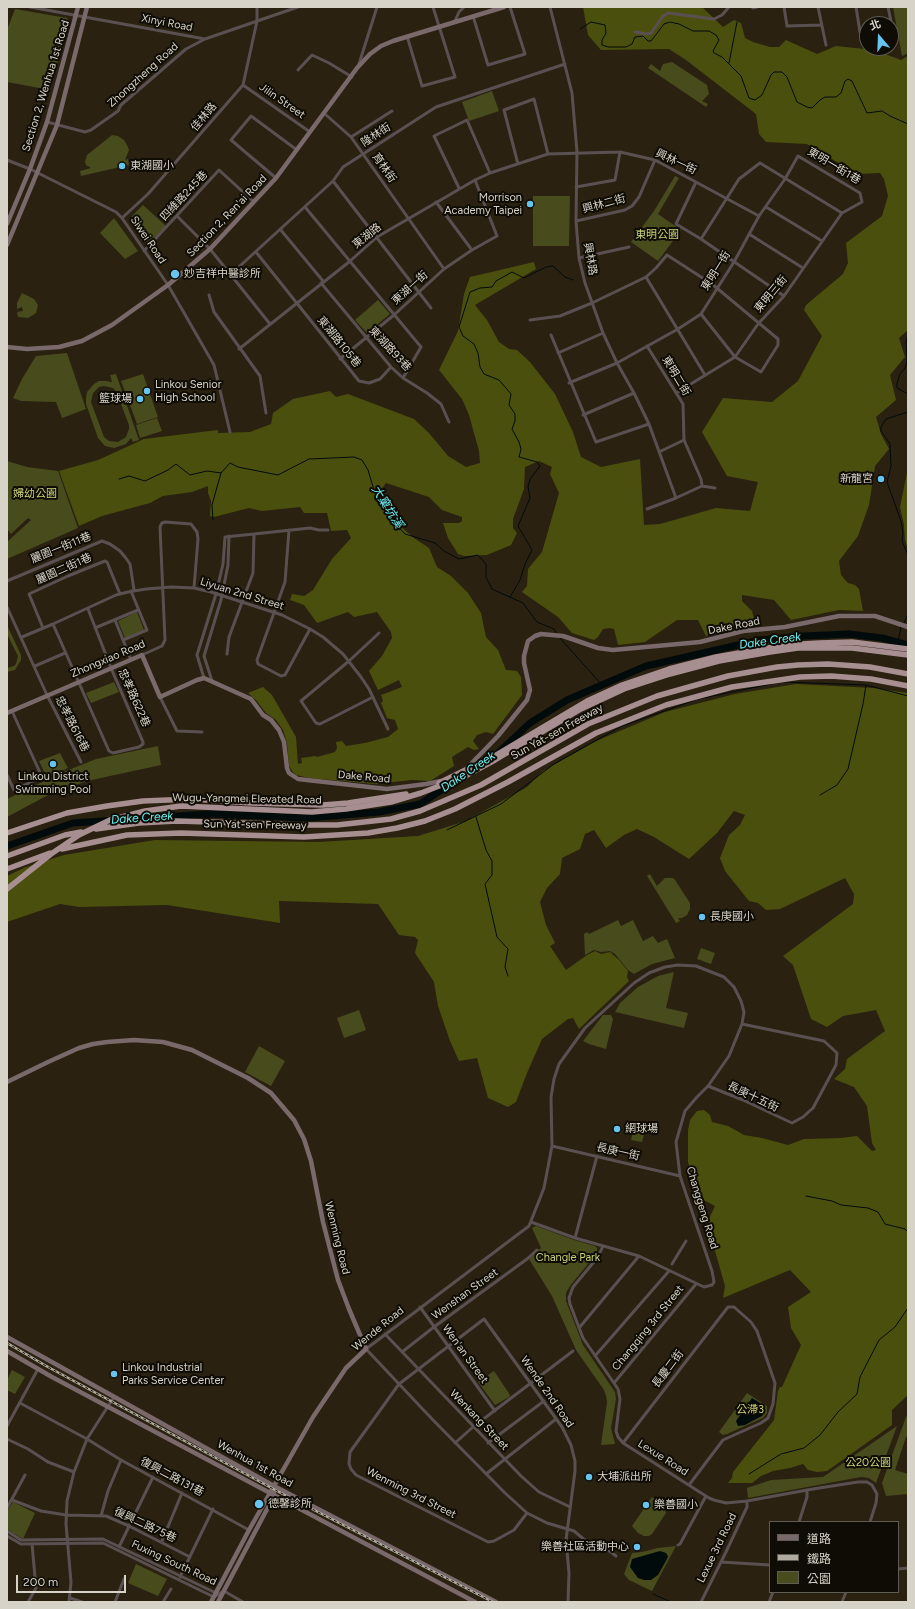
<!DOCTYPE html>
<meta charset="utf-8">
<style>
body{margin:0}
#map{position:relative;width:915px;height:1609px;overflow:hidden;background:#2a2111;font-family:Figtree,"Noto Sans TC",sans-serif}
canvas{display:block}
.frame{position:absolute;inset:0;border:8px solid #d8d3c8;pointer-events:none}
.legend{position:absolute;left:769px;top:1521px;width:130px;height:72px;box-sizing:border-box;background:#0f0c05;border:1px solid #5f5c53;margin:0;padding:5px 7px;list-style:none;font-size:12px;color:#d8d3c8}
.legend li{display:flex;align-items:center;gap:8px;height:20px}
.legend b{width:20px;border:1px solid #5f5c53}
.north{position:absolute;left:859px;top:16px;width:40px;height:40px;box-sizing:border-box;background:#0f0c05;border:1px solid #5f5c53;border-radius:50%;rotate:341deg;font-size:11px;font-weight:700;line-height:16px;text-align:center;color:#d8d3c8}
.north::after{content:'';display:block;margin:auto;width:14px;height:18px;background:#66c4ef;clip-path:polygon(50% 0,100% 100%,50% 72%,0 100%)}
.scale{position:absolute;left:16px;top:1575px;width:110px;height:18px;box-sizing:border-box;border:2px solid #d8d3c8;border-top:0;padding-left:5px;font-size:12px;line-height:14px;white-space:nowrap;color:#d8d3c8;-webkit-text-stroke:3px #0f0c05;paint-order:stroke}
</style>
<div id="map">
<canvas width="915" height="1609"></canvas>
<div class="frame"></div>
<ul class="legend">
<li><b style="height:5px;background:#79696b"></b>道路</li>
<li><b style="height:5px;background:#b1ab9f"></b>鐵路</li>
<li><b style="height:11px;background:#484b1c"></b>公園</li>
</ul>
<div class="north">北</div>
<div class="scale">200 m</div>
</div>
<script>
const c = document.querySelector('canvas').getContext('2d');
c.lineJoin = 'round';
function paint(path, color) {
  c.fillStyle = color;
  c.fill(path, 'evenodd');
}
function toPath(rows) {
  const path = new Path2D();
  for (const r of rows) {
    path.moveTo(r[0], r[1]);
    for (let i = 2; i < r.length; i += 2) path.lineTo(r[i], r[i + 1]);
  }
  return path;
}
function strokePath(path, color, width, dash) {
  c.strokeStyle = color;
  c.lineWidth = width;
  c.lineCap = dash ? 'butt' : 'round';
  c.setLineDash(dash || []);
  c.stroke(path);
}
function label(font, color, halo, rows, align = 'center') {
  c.font = font + ' Figtree,"Noto Sans TC",sans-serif';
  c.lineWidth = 4;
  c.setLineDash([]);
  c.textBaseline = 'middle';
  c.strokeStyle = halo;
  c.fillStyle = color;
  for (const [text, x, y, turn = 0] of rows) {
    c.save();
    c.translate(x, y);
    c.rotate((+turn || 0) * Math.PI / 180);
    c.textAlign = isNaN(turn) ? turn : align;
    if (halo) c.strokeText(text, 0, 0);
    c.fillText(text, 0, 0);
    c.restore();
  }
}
paint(toPath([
 [893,7,908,7,908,53,902,56],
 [15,9,67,18,69,22,50,90,7,82,7,30],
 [672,62,707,85,709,94,702,101,708,104,706,107,648,68,651,64,660,71,663,64],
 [492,91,499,111,469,121,462,102],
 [112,135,118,136,124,140,127,145,129,150,125,160,128,159,129,165,81,176,80,171,91,168,86,165,85,162,87,155],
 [675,176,679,178,658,214,681,230,658,261,631,242,654,211],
 [533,196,570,196,569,246,533,246],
 [143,205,166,226,147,245,131,220,131,217],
 [114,218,138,251,125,259,100,233],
 [22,293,34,299,38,305,36,313,28,318,18,317,17,312,23,311,22,307,17,309,17,303],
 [378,300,390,314,367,333,355,320],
 [67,353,86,409,62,418,56,402,21,401,13,398,22,379,36,356],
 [116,374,139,440,133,442,131,438,126,444,114,448,105,446,98,438,86,404,86,398,87,392,94,384,99,381,106,381,112,382,110,375],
 [104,386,113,388,116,391,129,425,129,429,126,437,118,442,109,441,104,437,91,402,93,393,99,387],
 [143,374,158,417,137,424,121,381],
 [157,418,162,431,140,438,136,425],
 [7,461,27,467,58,471,78,528,7,559,7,542,31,520,28,518,11,534,7,529],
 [137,612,144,630,125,638,118,621],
 [7,625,21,655,21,660,15,670,7,672,7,668,14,666,16,664,18,656,7,634],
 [114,682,119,692,91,703,86,693],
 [158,746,161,765,87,781,50,794,7,817,7,799,61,773,96,759],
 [60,753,68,768,47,778,39,761],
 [650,874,657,886,665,878,673,878,675,880,690,903,690,909,687,915,682,918,678,918,680,921,676,923,647,876],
 [618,920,621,926,633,920,643,941,653,936,658,943,667,939,675,958,652,964,634,974,628,970,615,954,610,951,601,952,594,950,585,955,584,934,587,932,589,934],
 [701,948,715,953,711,964,697,959],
 [674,972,666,1008,688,1013,684,1028,615,1012,620,1003,638,987,658,976],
 [359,1010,366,1030,344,1038,337,1018],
 [603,1015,611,1015,613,1019,606,1049,589,1044,583,1041],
 [259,1046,285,1061,271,1086,245,1072],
 [635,1124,646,1127,642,1142,631,1140],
 [536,1226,574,1240,595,1246,597,1248,597,1253,570,1286,566,1293,566,1301,583,1345,615,1392,616,1399,611,1428,615,1444,601,1445,607,1402,606,1396,604,1390,576,1350,552,1296,529,1259,541,1248,532,1228],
 [12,1370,25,1377,15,1394,7,1390,7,1380],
 [494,1371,510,1395,509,1397,495,1405,478,1382],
 [747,1393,767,1406,767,1413,763,1418,727,1434,723,1435,719,1432],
 [908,1415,908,1435,906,1437,895,1470,908,1474,908,1494,886,1496,882,1483,906,1417],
 [897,1426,876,1483,869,1478,861,1477,748,1498,747,1488,771,1480,823,1477],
 [652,1497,656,1500,654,1502,663,1506,666,1513,652,1534,649,1536,644,1536,638,1533,632,1526],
 [13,1502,35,1513,23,1539,7,1529,7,1511],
 [676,1546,652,1591,629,1580,624,1574,632,1553,642,1552,658,1548],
 [136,1564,167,1579,158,1596,128,1583]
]), '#484b1c');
paint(toPath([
 [583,7,702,7,723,27,734,20,741,23,745,38,753,42,770,47,779,47,786,40,817,54,836,46,874,50,901,60,908,56,908,330,899,338,905,357,890,375,896,400,876,417,881,434,889,449,875,466,869,505,858,536,839,561,841,575,848,583,855,585,859,589,863,611,839,610,791,620,774,600,742,595,742,601,752,611,755,623,706,636,698,620,677,620,645,642,618,645,614,629,610,628,603,629,598,637,594,640,572,633,558,617,522,592,527,586,528,569,542,552,559,493,550,474,552,467,539,461,525,467,524,489,513,519,513,528,517,533,511,545,487,555,464,556,458,554,448,538,443,523,459,523,462,521,462,517,442,510,429,497,386,483,374,499,390,517,414,538,429,548,437,567,451,576,468,593,481,613,486,637,498,650,506,670,517,671,521,677,522,695,493,734,486,732,477,735,473,741,479,749,474,750,468,747,452,757,454,766,430,781,412,780,374,784,309,778,296,775,292,771,289,766,287,743,283,730,276,720,266,713,256,700,248,693,263,687,272,695,296,737,298,764,302,763,301,758,315,756,317,757,335,752,337,748,336,742,342,741,346,746,365,743,388,737,398,729,395,720,387,718,381,703,383,701,381,695,402,687,399,680,378,690,369,671,382,656,392,638,391,632,377,612,354,617,348,612,317,623,304,605,290,600,292,594,304,596,313,590,332,559,351,538,347,530,331,531,327,513,304,513,300,507,262,511,249,508,214,517,210,516,211,501,208,493,208,486,192,492,163,496,150,503,102,516,79,526,59,471,98,460,144,439,218,430,218,433,250,432,271,424,273,413,293,399,330,391,336,397,348,394,414,419,429,433,448,456,466,467,480,463,479,451,469,415,462,399,439,370,458,331,464,294,470,277,534,262,536,269,475,305,487,320,499,342,509,349,517,350,530,362,555,394,573,432,581,457,601,467,640,459,644,525,660,524,716,508,750,511,758,482,727,476,702,432,723,398,772,402,798,381,822,336,804,310,806,305,843,274,848,263,846,243,882,216,888,196,884,179,880,173,857,174,807,144,766,142,759,134,756,114,686,60,669,49,601,50,588,35],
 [908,468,908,550,905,540,904,525,900,507],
 [796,684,873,688,908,693,908,1395,892,1410,892,1425,827,1471,817,1472,808,1470,803,1464,790,1468,773,1471,761,1476,752,1483,728,1483,732,1478,733,1472,774,1420,778,1391,780,1387,782,1387,801,1345,791,1328,788,1307,811,1292,790,1270,723,1298,725,1286,707,1223,715,1206,698,1197,688,1162,688,1130,690,1120,697,1111,704,1110,710,1115,712,1122,728,1126,744,1135,762,1138,788,1145,804,1139,841,1138,857,1136,872,1151,876,1150,872,1143,867,1106,854,1087,834,1079,845,1069,847,1059,885,1031,876,1010,843,1016,827,1027,811,1019,793,965,783,956,853,904,854,894,845,878,780,909,766,910,758,903,749,901,725,871,720,858,729,835,740,825,745,815,734,811,717,833,689,859,654,837,637,829,624,835,606,848,594,830,585,834,580,849,562,858,560,874,547,888,540,902,546,925,555,943,550,946,566,970,587,955,595,951,601,954,610,952,619,960,628,971,627,977,629,981,579,1029,573,1018,568,1019,542,1039,527,1073,516,1102,508,1107,488,1098,477,1058,459,1061,450,1041,438,1006,434,982,415,953,418,940,415,937,399,935,378,904,279,901,280,923,167,905,79,907,60,904,7,922,7,876,26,867,64,855,155,840,319,842,418,836,466,821,527,787,543,771,596,741,665,712,735,694]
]), '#4b4f0d');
paint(toPath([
 [752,1398,765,1406,765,1411,762,1416,756,1419,745,1425,738,1426,736,1421],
 [660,1551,666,1553,668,1556,667,1559,658,1575,651,1580,644,1580,638,1578,630,1567,632,1559]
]), '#020b0b');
strokePath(toPath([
 [580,29,591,22,605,25,606,33,602,40,602,45,608,47,626,47,632,44,635,37,643,36,648,41,651,41,664,24,670,22,679,24,693,31,709,31,716,35,719,40,713,51,714,53,722,57,741,76,749,98,755,100,762,95,771,75,774,72,782,72,787,77,797,102,807,107,812,108,820,100,825,97,836,97,841,93,845,81,848,79,852,81,867,113,882,111,890,116,908,124],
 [729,63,737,22],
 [908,333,906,342,907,361,905,368,900,374,897,383,897,388,908,394],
 [908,412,886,419,881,427,881,431,890,444,891,466,887,482,901,521,903,533,902,541,908,555],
 [119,479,129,476,145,481,168,470,176,464,190,475,207,471,221,473,230,463,238,467,278,475,309,459,354,457,362,460,368,470,374,490,390,508,396,524,405,534,435,543,444,551,459,559,478,555,486,564,486,577,492,589,523,603,537,622,554,629,557,634],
 [213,520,212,505,221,473],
 [908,591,908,611],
 [510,597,520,580,525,564,532,550,518,526,530,498,528,487,530,479,540,466,537,462,519,457,521,449,519,442,512,429,515,421,515,414,509,405,511,394,499,380,484,374,480,367,478,353,474,344,463,336,459,327,470,292,480,288,492,287,496,281,512,272,524,278,546,267,553,266,565,277,573,280],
 [904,623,908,614],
 [560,638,601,684],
 [898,642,901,627],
 [784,682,866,685,908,696],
 [820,795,837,785,848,769,863,704,866,685],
 [476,817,486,850,492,861,492,875,485,884,497,937,508,949,505,967,508,976],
 [447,830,501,804,554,764,622,726,698,699,771,684],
 [806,1196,832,1201,841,1205,868,1208,878,1212,885,1224,905,1229,908,1232],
 [749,1474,781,1454,804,1448,820,1435,838,1412,857,1394,860,1377,879,1340,895,1327,908,1308],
 [653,1594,671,1602]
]), '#020b0b', 1);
strokePath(toPath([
 [497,754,530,723,567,700,646,666,760,640,804,636,849,634,882,638,908,645],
 [7,846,73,823,208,814,308,818,379,812,420,804,455,781]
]), '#020b0b', 7);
strokePath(toPath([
 [30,7,205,39],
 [550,7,572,93,577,152,576,221,579,258,585,283,603,333,617,363,634,393,649,424,676,498],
 [752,7,753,8,757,7],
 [784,7,787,26,821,25],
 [818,7,826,45],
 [856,7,860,32,867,34],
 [888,7,893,31,891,33],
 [473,16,488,65,525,54,510,7],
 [455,21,459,12,464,7],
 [635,32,647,34,651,33,663,16,668,13,714,19,722,15,729,7],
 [407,36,422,86,455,77,433,7],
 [359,64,377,7],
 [298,70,312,55,329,63,352,77],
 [243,85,310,132],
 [325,114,351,137,444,269],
 [47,122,85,132,91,130,118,111,121,105,186,49,205,39,298,7],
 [351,137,392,111],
 [7,160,30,169,116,212,122,218,168,285,214,365,230,432],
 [518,164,504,110,534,99,548,154],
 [276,178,231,140,251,116,297,150],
 [333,181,431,308],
 [696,182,676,224,701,239,784,296],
 [576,187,615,180,620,152],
 [459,188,434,136,467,120,490,173],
 [436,202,472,250],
 [305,207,421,347,403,378],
 [766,207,822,241],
 [177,216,210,249,270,324],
 [122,218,148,194,243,85,257,21,257,7],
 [576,221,625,210,632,206,639,197,655,160],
 [280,229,323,281],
 [749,234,803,268],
 [701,239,739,179,760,163,842,213],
 [144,251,219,170,254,202],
 [256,252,359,381,369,383,380,379,391,367],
 [579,258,629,247],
 [230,275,333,181,343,167,436,107,565,64],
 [646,277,705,375],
 [321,283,391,367,403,378,427,393,441,404,449,422],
 [209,295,214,312,260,376,266,413],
 [530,320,560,316,592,303,646,277,656,268,667,255,712,284,778,339,778,345,761,372,735,357,701,314],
 [551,335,596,442,649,424],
 [647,346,683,404,684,440,701,479,702,486],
 [239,349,349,262,377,237,475,180,490,173,548,154,620,152,655,160,759,216],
 [558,353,603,333],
 [340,359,394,315,444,269,472,250,497,236,475,180],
 [569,383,617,363,678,329,701,314,734,262,759,216,785,179,798,156,860,193,862,202,842,213,784,296,758,324,735,357,676,393],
 [583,415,634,393],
 [659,452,684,440],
 [647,509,676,498,702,486,715,488],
 [289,530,285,582,257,660,258,664,281,676,285,675,310,629],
 [7,581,102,541,110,544,120,551,125,557,130,564,134,590],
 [7,607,47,695,81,762],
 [115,620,131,660],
 [53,624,109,751,113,753,139,747,143,744,143,742,111,668,88,609],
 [43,628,29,594,68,576,105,561,107,562,120,594],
 [95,628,138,610],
 [22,637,53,624,116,595,128,592,146,589,171,587,194,588,211,592,282,615,310,629,323,637,343,654,361,677,369,689,388,729],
 [123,640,147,630,131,591],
 [227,654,229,637,253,573,254,534,310,528,319,530,328,530],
 [142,655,162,646,165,640,160,527,162,523,165,522,191,524,197,532,198,539,194,588],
 [35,666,65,653],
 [204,678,197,655,216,594,223,564,225,537,254,534],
 [212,681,204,656,221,600,228,565,229,536],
 [160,697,177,731,202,732],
 [373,697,320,724,316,723,301,701,349,661,379,633],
 [7,775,14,790,42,777,12,711],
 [708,1086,743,1100,792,1123,803,1117,813,1108,836,1065,837,1053,824,1041,742,1024],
 [552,1146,680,1176],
 [531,1222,575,1238,639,1256,704,1287,712,1285,714,1282,712,1271,680,1176,676,1142,685,1111,697,1097,708,1086,729,1056,742,1024,744,1012,741,1001,734,987,724,977,696,966,678,965,665,967,649,973,634,983,585,1028,559,1064,554,1079,551,1097,552,1146,544,1188,529,1226,366,1349,433,1420,505,1493,527,1513,547,1523,574,1531,586,1541,611,1552,616,1556],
 [575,1238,597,1156],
 [603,1246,598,1257,573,1287,569,1298,570,1304,583,1338,618,1389,620,1399,616,1431,618,1437,623,1443,709,1498,714,1500,726,1503,747,1501,813,1489,858,1482,867,1482,872,1485,877,1494,876,1503,870,1522],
 [672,1264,686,1241],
 [420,1307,495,1411],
 [579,1328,639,1256],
 [385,1334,521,1476,539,1492,570,1507],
 [402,1352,434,1327,527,1259,537,1250],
 [595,1356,669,1271],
 [614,1383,696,1284],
 [20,1403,87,1439,121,1460,249,1530],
 [7,1426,38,1369],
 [7,1439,28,1449,48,1462,74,1472],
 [455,1443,473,1427,573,1351],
 [488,1443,544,1401],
 [623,1443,728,1307,734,1307,751,1322,757,1331,775,1383,773,1404,768,1418,761,1423,723,1440,689,1485],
 [486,1474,556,1419],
 [12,1500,41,1511,66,1515,106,1516,129,1526,190,1557],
 [7,1508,25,1475],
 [527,1513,514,1530,494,1541,488,1542,356,1475,351,1469,349,1464,350,1452,399,1384,484,1319,562,1427,571,1445,575,1461,575,1471,566,1540,569,1573,568,1602],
 [101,1516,108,1491,121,1460],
 [799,1522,807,1497,807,1490],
 [7,1531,21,1540,103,1539,216,1593],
 [7,1536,21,1544,103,1543,214,1597,222,1592],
 [162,1541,182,1493],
 [678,1545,680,1544,706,1496],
 [119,1547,153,1477],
 [721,1562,770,1565],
 [898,1569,908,1568],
 [180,1577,213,1509],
 [224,1591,243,1602],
 [70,1598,82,1602],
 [28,1602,36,1588,32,1544],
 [69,1602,71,1582,66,1524,67,1501,74,1472,87,1439,114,1397],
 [115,1602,124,1579],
 [163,1602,171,1589],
 [701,1602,726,1552,747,1507,747,1501],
 [769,1602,773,1592],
 [842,1602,846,1592]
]), '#5a5051', 3);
strokePath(toPath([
 [7,224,30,169,47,122,78,7],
 [7,245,57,125,87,7],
 [7,347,27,349,59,347,82,341,112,325,168,285,210,249,276,178,357,68,370,54,381,46,393,41,504,7],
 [7,713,142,655,160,697,197,680,204,678,251,699,263,715,271,720,279,730,284,742,287,768,289,773,298,779,387,789,426,784,441,781],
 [468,767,498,736,527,700,530,690,524,663,524,656,528,641,535,636,541,634,563,636,598,648,613,650,700,642,743,631,785,627,839,616,875,616,908,627],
 [7,1082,48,1062,79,1048,93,1044,107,1042,134,1040,163,1042,192,1050,248,1078,271,1093,294,1120,304,1139,311,1161,323,1222,338,1280,349,1309,366,1349,346,1368,313,1417,249,1530,211,1602],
 [7,1337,274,1486,496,1602],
 [7,1351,52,1377,475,1602],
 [218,1602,274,1496,274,1493]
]), '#79696b', 4.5);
strokePath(toPath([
 [439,783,496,755,587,701,622,685,669,669,716,657,785,645,819,643,852,642,908,649],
 [96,829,139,823,177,821,306,825,337,825,391,819,420,811,481,785,588,724,657,696,728,676,777,667,798,665,828,664,870,667,908,674],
 [7,833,67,813,107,806,143,801,192,799,251,803,323,805,348,803,406,794],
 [62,849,127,835,181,833,304,837,368,833,397,828,425,821,455,809,508,782,596,733,666,705,732,687,800,677,831,676,871,679,908,686],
 [7,856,65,835,81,832],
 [7,869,50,853],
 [7,889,51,854,79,835,110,820,145,811,181,806,312,812,346,809,391,802,421,793,465,776,495,760,581,709,624,689,670,674,719,661,770,652,798,648,852,648,908,655]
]), '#a78e90', 5.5);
const rail = toPath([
 [7,1343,48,1367,279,1492,493,1602]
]);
strokePath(rail, '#b1ab9f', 2.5);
strokePath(rail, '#0f0c05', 1, [3]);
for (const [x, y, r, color] of [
 [122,166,4,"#66c4ef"],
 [530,204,4,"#66c4ef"],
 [175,274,5,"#66c4ef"],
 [147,391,4,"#66c4ef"],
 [140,399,4,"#66c4ef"],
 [881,479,4,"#66c4ef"],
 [53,764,4,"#66c4ef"],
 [702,917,4,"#66c4ef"],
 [617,1129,4,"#66c4ef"],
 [114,1374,4,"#66c4ef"],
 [589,1477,4,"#66c4ef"],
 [259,1504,5,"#66c4ef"],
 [646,1505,4,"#66c4ef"],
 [637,1547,4,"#66c4ef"]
]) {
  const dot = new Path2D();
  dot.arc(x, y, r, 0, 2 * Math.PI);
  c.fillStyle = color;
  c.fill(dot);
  strokePath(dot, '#0f0c05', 1.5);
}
label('11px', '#d8d3c8', '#0f0c05', [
 ["Xinyi Road",167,23,11],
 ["Zhongzheng Road",143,75,-42],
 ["Section 2, Wenhua 1st Road",46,86,-73],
 ["Jilin Street",282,101,35],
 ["佳林路",204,117,-50],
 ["隆林街",376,135,-33],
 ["興林一街",676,162,25],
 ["東明一街1巷",834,166,31],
 ["育林街",384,168,55],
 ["四維路245巷",184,196,-47],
 ["興林二街",604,204,-15],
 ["Section 2, Ren'ai Road",227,216,-46],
 ["東湖路",367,236,-38],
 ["Siwei Road",148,240,56],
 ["興林路",590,259,80],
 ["東明一街",716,271,-58],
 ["東湖一街",410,288,-42],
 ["東明三街",771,294,-50],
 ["東湖路105巷",339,342,51],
 ["東湖路93巷",390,349,47],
 ["東明二街",676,376,59],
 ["麗園一街11巷",61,548,-22],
 ["麗園二街1巷",64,569,-24],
 ["Liyuan 2nd Street",242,594,17],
 ["Dake Road",734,626,-11],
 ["Zhongxiao Road",108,659,-23],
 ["忠孝路622巷",134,698,66],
 ["忠孝路616巷",72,724,63],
 ["Sun Yat-sen Freeway",557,732,-29],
 ["Dake Road",364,777,5],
 ["Wugu-Yangmei Elevated Road",247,799,1],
 ["Sun Yat-sen Freeway",255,825,1],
 ["長庚十五街",753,1097,25],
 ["長庚一街",618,1152,13],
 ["Changgeng Road",702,1208,73],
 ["Wenming Road",337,1238,76],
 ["Wenshan Street",465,1294,-36],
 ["Changqing 3rd Street",648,1328,-51],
 ["Wende Road",378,1329,-39],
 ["Wen'an Street",465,1354,54],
 ["長慶二街",668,1369,-53],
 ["Wende 2nd Road",547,1392,55],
 ["Wenkang Street",479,1420,46],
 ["Lexue Road",663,1458,32],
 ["Wenhua 1st Road",255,1464,29],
 ["復興二路131巷",172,1477,28],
 ["Wenming 3rd Street",411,1493,27],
 ["復興二路75巷",145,1525,25],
 ["Lexue 3rd Road",717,1548,-64],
 ["Fuxing South Road",174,1563,25]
]);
label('11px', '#d8d3c8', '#0f0c05', [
 ["東湖國小",130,166],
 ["Morrison",522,198,"right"],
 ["Academy Taipei",522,211,"right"],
 ["妙吉祥中醫診所",184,274],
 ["Linkou Senior",155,385],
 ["High School",155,398],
 ["籃球場",132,399,"right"],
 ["新龍宮",873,479,"right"],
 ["Linkou District",53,777,"center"],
 ["Swimming Pool",53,790,"center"],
 ["長庚國小",710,917],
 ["網球場",625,1129],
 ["Linkou Industrial",122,1368],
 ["Parks Service Center",122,1381],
 ["大埔派出所",597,1477],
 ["德馨診所",268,1504],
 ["樂善國小",654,1505],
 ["樂善社區活動中心",629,1547,"right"]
], 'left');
label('11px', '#cad278', '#0f0c05', [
 ["東明公園",657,235],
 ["婦幼公園",35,494],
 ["Changle Park",568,1258],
 ["公滯3",750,1410],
 ["公20公園",868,1463]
]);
label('italic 12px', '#6deff2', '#0f0c05', [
 ["大窠坑溪",387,507,58],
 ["Dake Creek",770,641,-8],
 ["Dake Creek",468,772,-34],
 ["Dake Creek",142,818,-4]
]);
</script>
